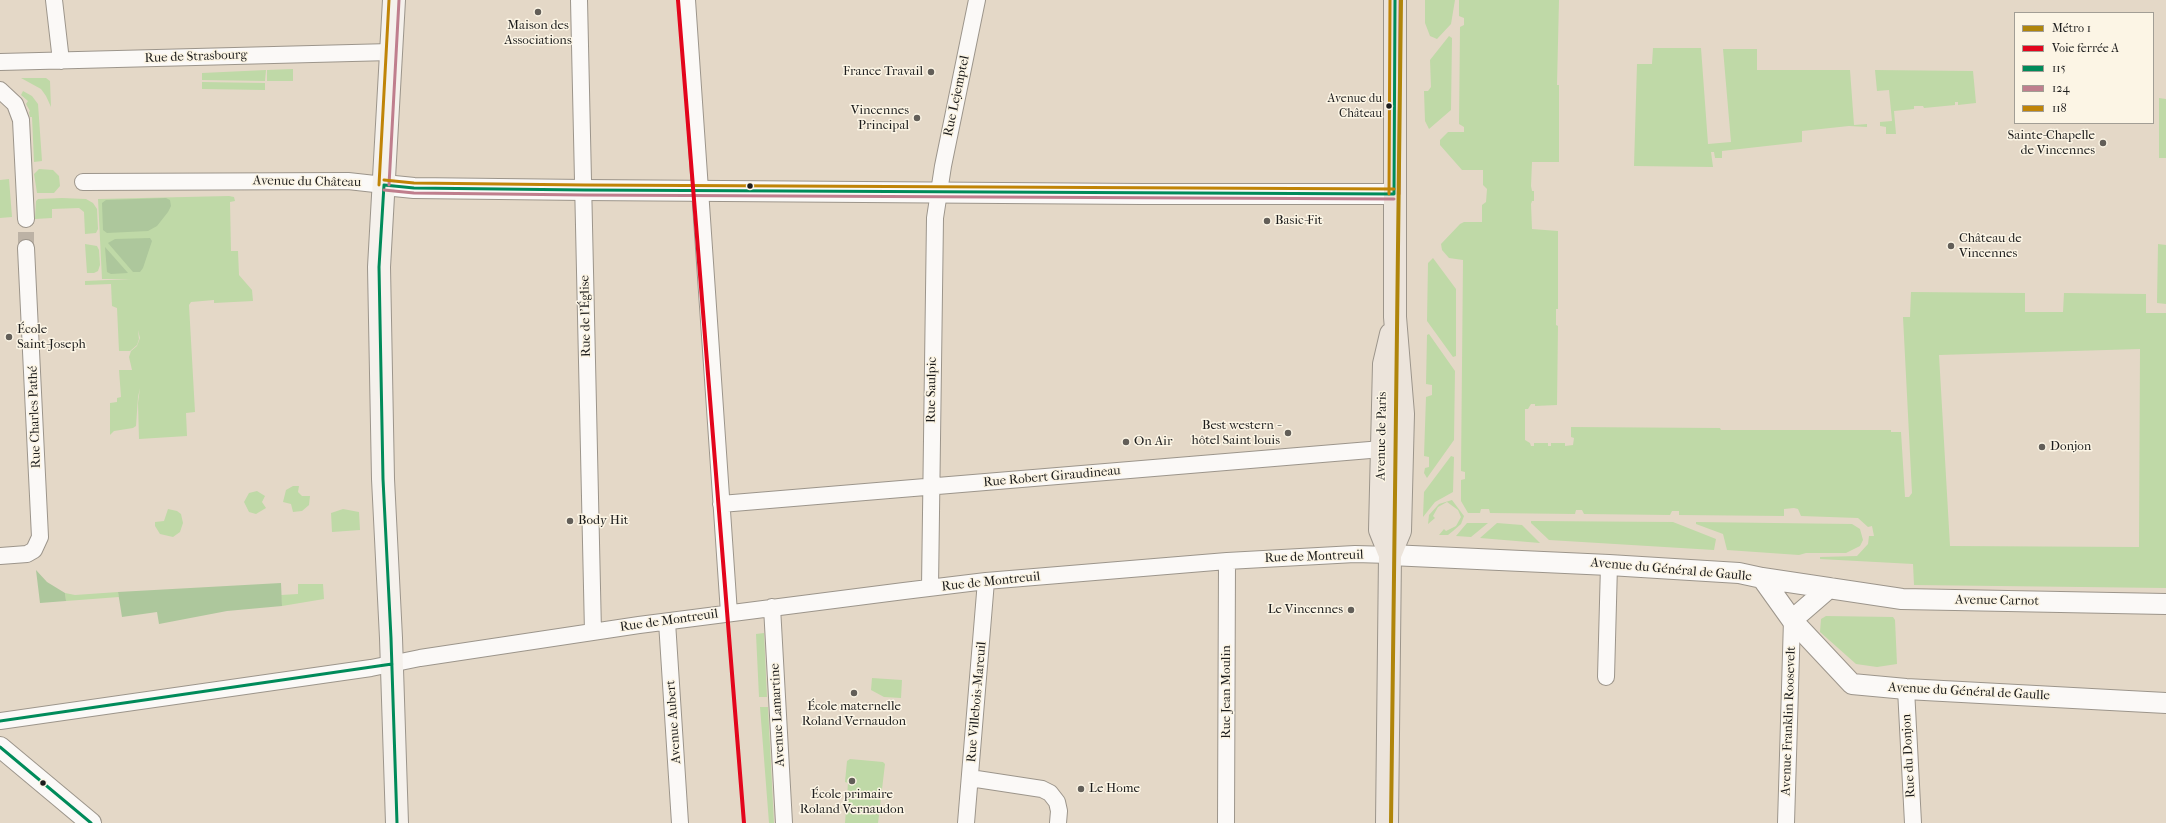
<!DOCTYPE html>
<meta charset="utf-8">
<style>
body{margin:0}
#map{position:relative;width:2166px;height:823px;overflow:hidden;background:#e4d8c7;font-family:"IM FELL French Canon",serif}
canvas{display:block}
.legend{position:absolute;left:2014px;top:12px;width:140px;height:112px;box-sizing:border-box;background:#fcf5e5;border:1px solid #a29e95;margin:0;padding:5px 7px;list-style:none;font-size:12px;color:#1c1c1c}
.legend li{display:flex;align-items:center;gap:8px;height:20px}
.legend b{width:20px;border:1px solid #a29e95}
</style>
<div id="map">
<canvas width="2166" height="823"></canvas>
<ul class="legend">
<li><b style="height:5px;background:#b0850a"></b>Métro 1</li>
<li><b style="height:5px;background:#e3051c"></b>Voie ferrée A</li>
<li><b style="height:5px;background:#008b5a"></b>115</li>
<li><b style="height:5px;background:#bf7e8d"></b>124</li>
<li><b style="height:5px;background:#c08407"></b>118</li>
</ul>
</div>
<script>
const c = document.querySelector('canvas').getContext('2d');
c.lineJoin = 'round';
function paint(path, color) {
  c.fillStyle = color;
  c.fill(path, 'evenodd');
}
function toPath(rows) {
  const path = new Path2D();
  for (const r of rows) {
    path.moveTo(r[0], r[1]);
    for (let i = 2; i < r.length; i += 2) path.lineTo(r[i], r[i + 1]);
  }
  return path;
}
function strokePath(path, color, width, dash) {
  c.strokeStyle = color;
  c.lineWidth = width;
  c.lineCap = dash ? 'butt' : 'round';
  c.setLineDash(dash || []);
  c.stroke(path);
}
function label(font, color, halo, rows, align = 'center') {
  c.font = font + ' "IM FELL French Canon",serif';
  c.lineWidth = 3;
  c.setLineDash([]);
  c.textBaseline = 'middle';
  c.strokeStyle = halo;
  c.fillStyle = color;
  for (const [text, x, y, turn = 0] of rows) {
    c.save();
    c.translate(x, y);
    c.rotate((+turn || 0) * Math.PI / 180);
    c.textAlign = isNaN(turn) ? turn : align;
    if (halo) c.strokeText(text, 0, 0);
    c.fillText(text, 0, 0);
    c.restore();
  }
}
paint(toPath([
 [1425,0,1455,0,1451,24,1437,39,1430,36,1425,23],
 [1459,0,1559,0,1557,85,1559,85,1559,162,1532,162,1531,186,1532,191,1534,191,1534,201,1532,201,1531,204,1532,229,1558,231,1558,309,1556,309,1556,325,1558,326,1557,405,1535,406,1535,404,1531,404,1528,409,1525,409,1525,440,1530,443,1531,446,1534,446,1534,443,1548,443,1548,446,1551,446,1551,443,1565,443,1565,446,1573,445,1574,438,1571,437,1571,427,1720,428,1721,430,1891,430,1891,432,1901,432,1905,497,1909,497,1912,493,1903,317,1910,317,1911,292,2025,293,2025,312,2063,312,2064,293,2146,294,2146,313,2166,313,2166,588,1914,585,1913,564,1820,559,1820,557,1857,556,1868,544,1869,536,1874,536,1872,526,1868,527,1858,518,1801,516,1798,509,1794,508,1784,509,1784,516,1679,515,1679,511,1672,511,1670,515,1584,514,1582,510,1576,510,1575,514,1490,513,1489,509,1481,509,1480,513,1468,513,1461,501,1461,480,1465,479,1465,472,1461,471,1463,260,1449,258,1442,250,1441,244,1460,224,1464,222,1482,222,1482,205,1486,202,1487,189,1483,185,1483,170,1462,170,1440,145,1440,140,1448,132,1464,132,1464,127,1459,124,1460,27,1464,25,1464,18,1459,16],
 [2140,349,2139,547,1950,546,1939,355],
 [1449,36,1452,38,1451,110,1429,129,1425,121,1424,91,1428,91,1431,87,1430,60],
 [1653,48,1701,48,1708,144,1731,142,1723,49,1757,49,1757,70,1850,70,1854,125,1867,124,1867,127,1849,126,1802,131,1802,142,1722,151,1722,158,1715,158,1714,152,1711,152,1713,167,1634,166,1637,64,1652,64],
 [293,69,293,81,267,81,267,70],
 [266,70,265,81,202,80,202,73],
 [1875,70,1973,71,1976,103,1958,105,1958,102,1955,102,1955,105,1924,108,1923,106,1914,106,1914,109,1894,111,1896,134,1886,134,1886,127,1880,126,1880,122,1892,121,1889,90,1877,91],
 [21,78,46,78,50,81,51,107,46,96,41,89],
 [202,82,265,83,265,90,202,89],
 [23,91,32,96,38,104,42,161,34,162,32,117,30,117,29,112,30,111,26,104,28,101,21,95],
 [2159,98,2166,99,2166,158,2159,158],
 [39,169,53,170,59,176,60,186,54,193,37,193,34,174],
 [9,179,12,217,0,218,0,180],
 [229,196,234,197,235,201,230,202,231,251,238,251,239,275,252,290,253,301,214,303,214,300,191,302,189,305,195,412,186,413,187,436,139,439,138,403,140,388,138,397,136,426,133,428,114,431,110,435,110,403,117,402,117,398,121,397,119,370,132,370,129,357,131,351,137,346,140,338,138,330,139,339,137,345,130,351,119,351,117,308,112,306,111,284,85,285,85,281,131,279,102,279,98,199],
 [62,198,86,199,93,203,97,209,98,229,96,233,85,234,84,212,79,208,52,209,52,218,35,219,36,201,38,199],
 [85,244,97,246,99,250,100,265,98,271,94,273,87,273],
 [2158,244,2166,245,2166,304,2157,303],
 [1433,258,1456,289,1456,356,1453,357,1427,321,1428,263],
 [1429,334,1455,371,1454,440,1427,478,1424,473,1425,468,1429,467,1429,457,1424,456,1426,397,1432,395,1432,385,1426,384,1427,335],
 [1451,456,1454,457,1453,492,1435,502,1423,517,1424,492],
 [293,486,299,486,298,492,302,496,310,496,309,505,302,511,293,512,291,504,283,502,286,490],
 [257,491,265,496,262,502,266,508,256,514,249,512,244,502,249,493],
 [1452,500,1464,516,1461,524,1453,531,1448,535,1439,535,1444,529,1446,531,1456,526,1461,517,1458,510,1447,502,1438,507,1433,516,1435,518,1428,524,1429,515,1439,504],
 [168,509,177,511,181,514,183,523,180,532,173,537,160,534,155,526,155,522,164,521],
 [343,509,359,512,360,530,332,532,331,513],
 [1531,521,1673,522,1716,539,1714,550,1549,540,1531,523],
 [1696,522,1852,524,1860,529,1863,540,1860,546,1846,553,1806,553,1799,555,1727,550,1723,534,1696,524],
 [1467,523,1488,523,1471,537,1456,536],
 [1497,523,1522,525,1540,543,1480,538],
 [298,584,323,584,324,599,282,606,281,595,298,594],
 [118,592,119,597,66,601,65,593,75,595],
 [1826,616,1893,617,1895,620,1897,664,1877,667,1856,664,1820,632,1821,619],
 [764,633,767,697,759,697,756,634],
 [872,678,902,680,901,698,884,697,871,690],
 [760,707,768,707,774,823,769,823],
 [850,759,883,762,885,764,878,823,845,823,848,783,845,782,847,761]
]), '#bfd9a7');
paint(toPath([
 [166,198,170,200,171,206,168,212,157,226,148,231,107,233,103,230,102,203,106,200],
 [150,238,152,241,143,268,140,272,133,272,108,243,115,239],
 [105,247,128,273,111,274,107,272],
 [36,570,47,582,65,593,66,601,40,603],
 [281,583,282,606,227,611,159,624,157,612,122,617,118,592]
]), '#adc79c');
strokePath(toPath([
 [26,248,26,219]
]), '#bcb2a5', 16, [16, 8]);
const minor = toPath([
 [54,0,61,61],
 [579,0,593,632],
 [687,0,729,613],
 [0,62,391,52],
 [0,90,15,104,21,120,26,219],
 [83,182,348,181,384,185],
 [721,504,1382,449],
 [0,556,27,554,34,550,40,537,26,248],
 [930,587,935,218,943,166,977,0],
 [772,607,784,823],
 [667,622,680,823],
 [1606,677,1609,565],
 [1906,689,1913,823],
 [0,721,371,668,420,658,639,625,904,591,986,581,1227,561,1355,554,1390,555],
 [970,778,1042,789,1050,793,1057,802,1059,811,1058,823],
 [966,823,986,581],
 [1226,823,1227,561],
 [1786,823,1792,620]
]);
const tertiary = toPath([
 [384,185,414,188,584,190,1142,194,1394,194],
 [1390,555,1609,565,1739,573,1762,578,1792,620,1852,684,1906,689,2166,703],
 [1762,578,1902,599,2166,604],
 [1792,620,1829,588],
 [0,747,91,823]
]);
const secondary = toPath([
 [394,0,379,267,383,479,391,638,397,823]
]);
const primary = toPath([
 [1390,555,1380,530,1384,364,1391,334],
 [1387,823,1390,555,1400,531,1403,414,1395,317,1395,0]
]);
strokePath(minor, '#9c958b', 18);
strokePath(tertiary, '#9c958b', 22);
strokePath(secondary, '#9c958b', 24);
strokePath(primary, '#9c958b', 24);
strokePath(minor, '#fbf9f7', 16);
strokePath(tertiary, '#fbf9f7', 20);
strokePath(secondary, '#f5f1ec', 22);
strokePath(primary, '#ece4db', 22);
strokePath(toPath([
 [384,185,414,188,584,190,1394,194],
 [384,185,379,267,383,479,391,638,397,823],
 [1394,194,1395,0],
 [0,721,392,664],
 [0,747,91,823]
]), '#008b5a', 3);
strokePath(toPath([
 [389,185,399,0],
 [384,190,414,193,584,195,1394,199],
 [1399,194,1400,0]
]), '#bf7e8d', 3);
strokePath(toPath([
 [384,180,414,183,584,185,1394,189],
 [379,185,389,0],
 [1389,194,1390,0]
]), '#c08407', 3);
strokePath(toPath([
 [678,0,744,823]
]), '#e3051c', 4);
strokePath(toPath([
 [1391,823,1401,0]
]), '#b0850a', 4);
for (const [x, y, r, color] of [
 [538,12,4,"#625e58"],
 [931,72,4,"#625e58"],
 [1389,106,3.5,"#1c1c1c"],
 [917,118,4,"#625e58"],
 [2103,143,4,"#625e58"],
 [750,186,3.5,"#1c1c1c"],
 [1267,221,4,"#625e58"],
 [1951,246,4,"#625e58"],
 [9,337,4,"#625e58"],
 [1288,433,4,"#625e58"],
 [1126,442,4,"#625e58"],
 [2042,447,4,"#625e58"],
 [570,521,4,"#625e58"],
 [1351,610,4,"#625e58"],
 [854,693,4,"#625e58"],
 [852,781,4,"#625e58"],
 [43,783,3.5,"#1c1c1c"],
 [1081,789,4,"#625e58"]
]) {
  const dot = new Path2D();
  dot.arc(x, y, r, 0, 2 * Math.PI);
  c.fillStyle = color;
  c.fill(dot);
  strokePath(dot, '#fcf5e5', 1.5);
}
label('12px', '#1c1c1c', '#fcf5e5', [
 ["Avenue du",1382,99],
 ["Château",1382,114]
], 'right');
label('13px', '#1c1c1c', '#fcf5e5', [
 ["Maison des",538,26,"center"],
 ["Associations",538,41,"center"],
 ["France Travail",923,72,"right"],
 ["Vincennes",909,111,"right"],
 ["Principal",909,126,"right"],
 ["Sainte-Chapelle",2095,136,"right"],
 ["de Vincennes",2095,151,"right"],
 ["Basic-Fit",1275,221],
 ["Château de",1959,239],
 ["Vincennes",1959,254],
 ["École",17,330],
 ["Saint-Joseph",17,345],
 ["Best western -",1280,426,"right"],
 ["hôtel Saint louis",1280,441,"right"],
 ["On Air",1134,442],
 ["Donjon",2050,447],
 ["Body Hit",578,521],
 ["Le Vincennes",1343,610,"right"],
 ["École maternelle",854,707,"center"],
 ["Roland Vernaudon",854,722,"center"],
 ["Le Home",1089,789],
 ["École primaire",852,795,"center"],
 ["Roland Vernaudon",852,810,"center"]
], 'left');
label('13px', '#1c1c1c', '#fcf5e5', [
 ["Rue de Strasbourg",196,57,-2],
 ["Rue Lejemptel",957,96,-78],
 ["Avenue du Château",307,182,1],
 ["Rue de l'Église",586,316,-91],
 ["Rue Saulpic",932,390,-89],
 ["Rue Charles Pathé",35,417,-92],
 ["Avenue de Paris",1382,436,-89],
 ["Rue Robert Giraudineau",1052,477,-5],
 ["Rue de Montreuil",1314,557,-2],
 ["Avenue du Général de Gaulle",1671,570,5],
 ["Rue de Montreuil",991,582,-6],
 ["Avenue Carnot",1997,601,1],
 ["Rue de Montreuil",669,621,-8],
 ["Rue Jean Moulin",1227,692,-90],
 ["Avenue du Général de Gaulle",1969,692,3],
 ["Rue Villebois-Mareuil",977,702,-85],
 ["Avenue Lamartine",778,715,-93],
 ["Avenue Franklin Roosevelt",1789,721,-88],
 ["Avenue Aubert",674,722,-94],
 ["Rue du Donjon",1909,756,-93]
]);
</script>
